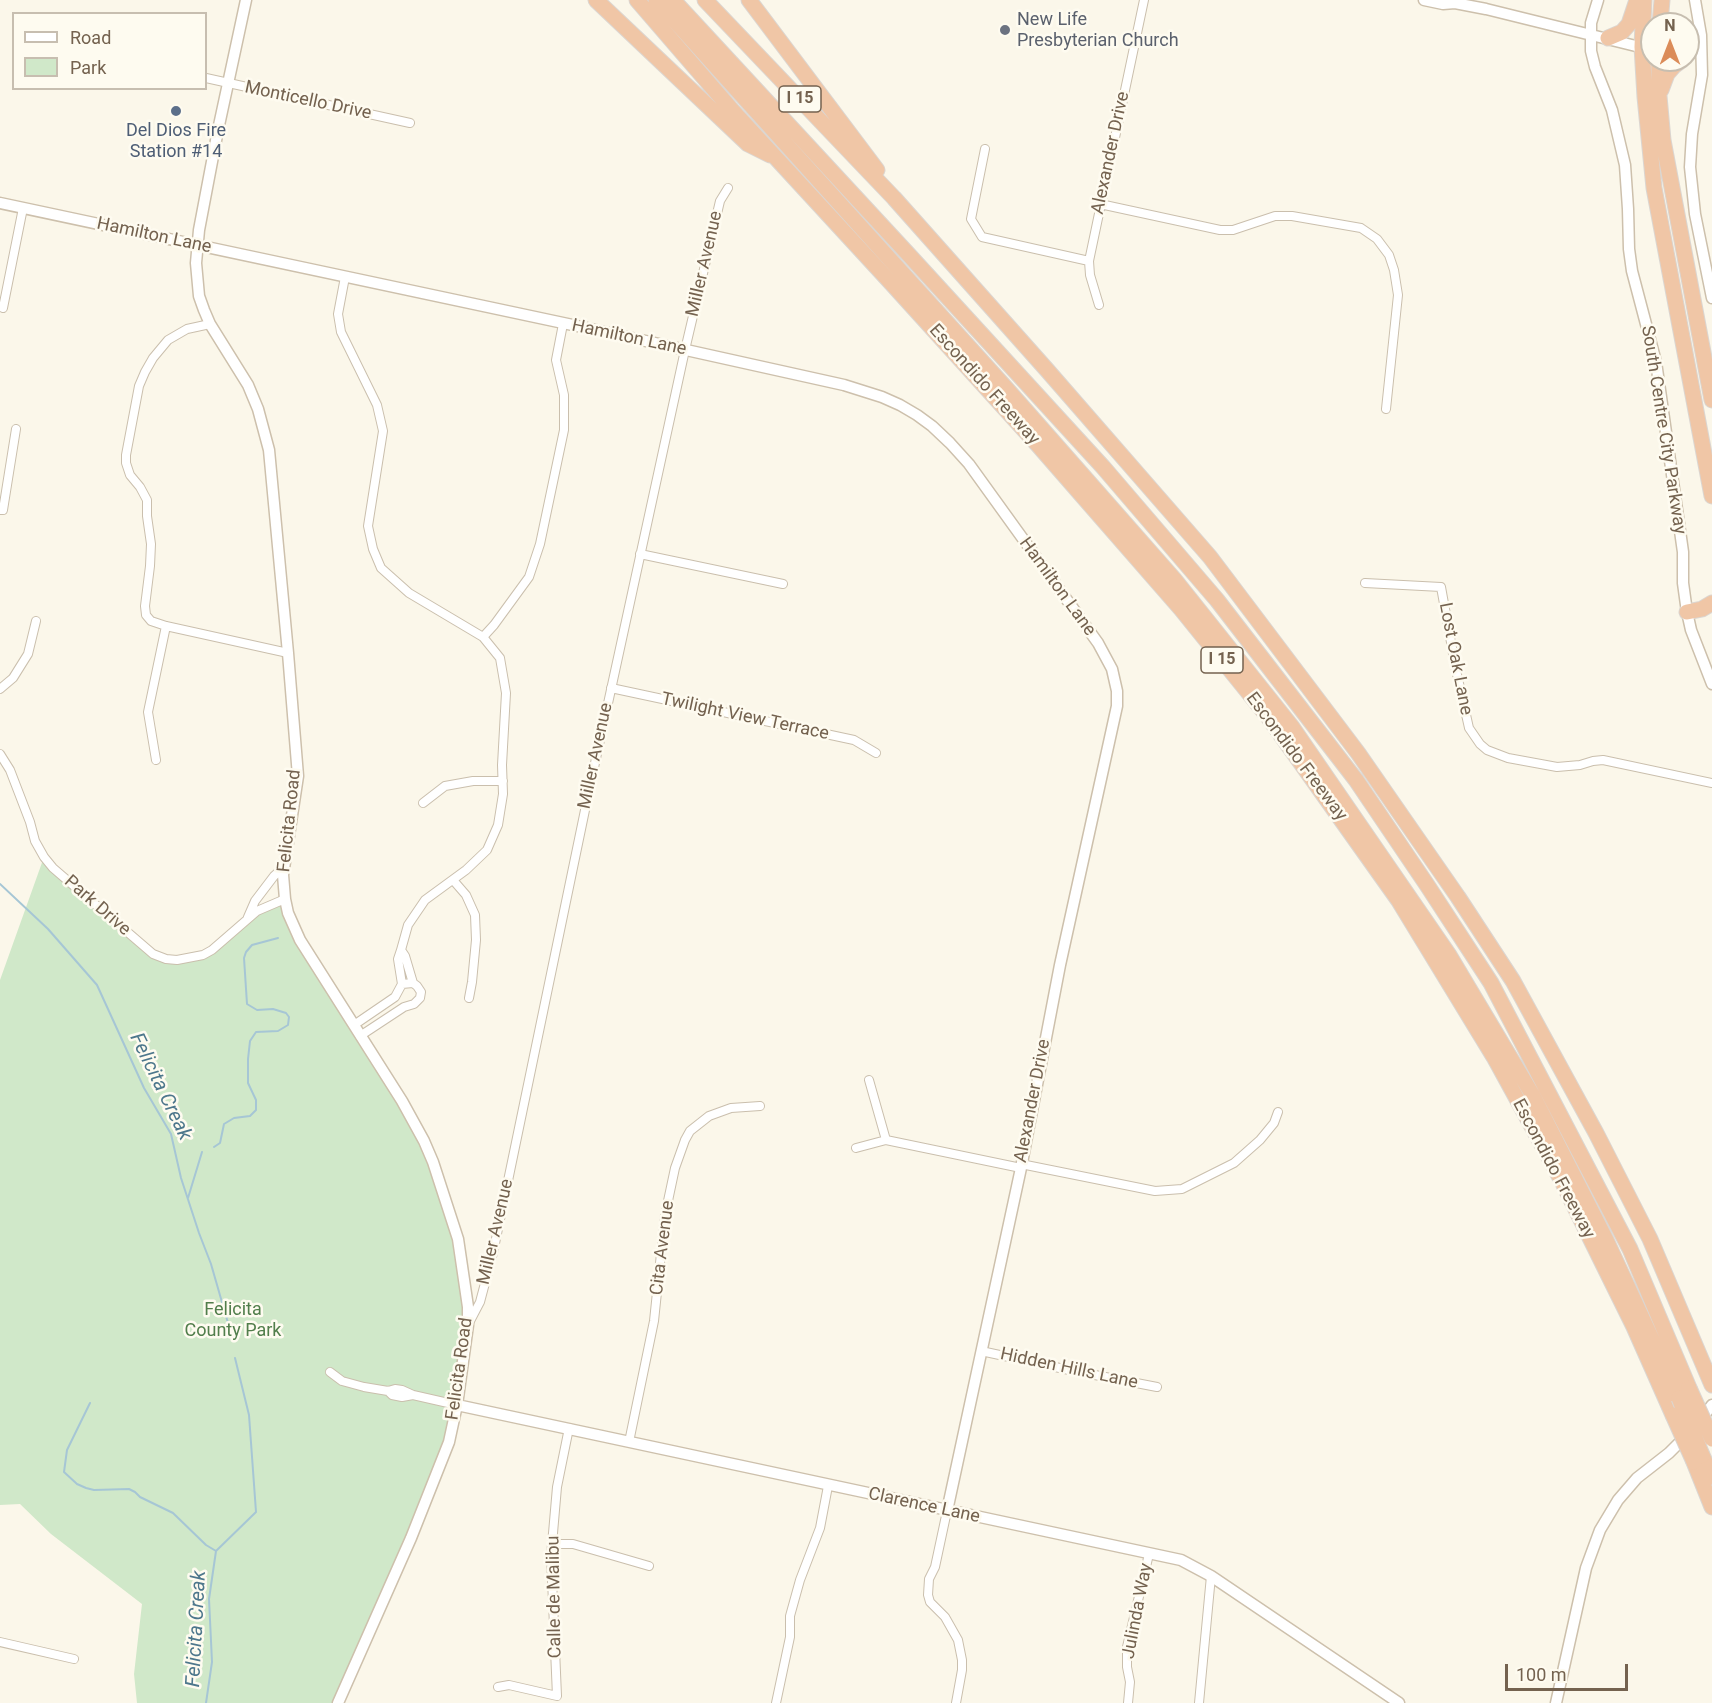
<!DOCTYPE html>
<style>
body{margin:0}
#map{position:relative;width:1712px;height:1703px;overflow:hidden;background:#fbf7ea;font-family:Roboto,sans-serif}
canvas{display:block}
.legend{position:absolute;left:12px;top:12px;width:195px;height:78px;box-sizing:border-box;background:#fefbf0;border:2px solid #c7beb0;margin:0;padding:8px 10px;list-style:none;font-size:18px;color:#74624f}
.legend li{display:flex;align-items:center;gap:12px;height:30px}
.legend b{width:30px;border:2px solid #c7beb0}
.north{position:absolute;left:1640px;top:12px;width:60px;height:60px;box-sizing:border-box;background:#fefbf0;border:2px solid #c7beb0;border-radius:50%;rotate:0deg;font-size:16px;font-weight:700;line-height:24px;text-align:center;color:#74624f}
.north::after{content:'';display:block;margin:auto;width:21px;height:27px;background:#db8c59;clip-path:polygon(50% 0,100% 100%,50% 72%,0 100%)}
.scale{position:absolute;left:1505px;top:1664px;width:123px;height:27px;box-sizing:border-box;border:3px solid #74624f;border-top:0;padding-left:8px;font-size:18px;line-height:21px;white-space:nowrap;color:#74624f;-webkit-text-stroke:4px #fefbf0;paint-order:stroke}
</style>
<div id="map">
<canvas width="1712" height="1703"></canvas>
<ul class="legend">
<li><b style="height:8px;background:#fff"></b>Road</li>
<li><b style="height:16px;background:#d0e8c9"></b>Park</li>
</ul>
<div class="north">N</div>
<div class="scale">100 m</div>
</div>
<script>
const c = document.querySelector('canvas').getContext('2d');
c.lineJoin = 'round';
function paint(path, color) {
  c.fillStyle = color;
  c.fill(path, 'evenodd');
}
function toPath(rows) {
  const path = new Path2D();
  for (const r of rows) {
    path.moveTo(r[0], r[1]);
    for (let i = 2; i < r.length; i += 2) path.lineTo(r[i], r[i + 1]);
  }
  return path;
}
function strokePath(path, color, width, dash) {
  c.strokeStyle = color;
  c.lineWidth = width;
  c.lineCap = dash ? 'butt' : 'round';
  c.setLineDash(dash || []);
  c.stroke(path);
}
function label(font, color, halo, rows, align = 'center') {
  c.font = font + ' Roboto,sans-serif';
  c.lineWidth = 5;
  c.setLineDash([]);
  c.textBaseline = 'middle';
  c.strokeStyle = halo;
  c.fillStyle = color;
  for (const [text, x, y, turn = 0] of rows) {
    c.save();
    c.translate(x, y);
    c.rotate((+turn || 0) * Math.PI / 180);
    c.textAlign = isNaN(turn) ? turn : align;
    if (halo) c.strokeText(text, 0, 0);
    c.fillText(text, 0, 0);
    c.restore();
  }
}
paint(toPath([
 [44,857,154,954,196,957,248,917,285,899,288,913,402,1101,454,1222,467,1307,449,1442,338,1703,137,1703,134,1674,142,1604,51,1534,20,1504,0,1505,0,980]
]), '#d0e8c9');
strokePath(toPath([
 [0,884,48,929,97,985,144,1088,171,1134,181,1178,199,1233,211,1264,232,1337],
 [214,1147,220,1143,224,1124,234,1118,250,1116,256,1110,256,1100,248,1083,248,1059,250,1041,256,1032,278,1031,288,1025,289,1017,286,1013,273,1009,257,1010,247,1004,244,958,246,952,252,945,278,938],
 [188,1198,202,1152],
 [90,1403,67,1450,64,1472,77,1484,86,1488,94,1490,129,1489,135,1492,140,1497,173,1513,206,1545,216,1551],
 [206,1703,212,1662,209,1599,216,1551,256,1512,249,1415,235,1358]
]), '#a6c6d5', 2);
const street = toPath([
 [206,78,410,123],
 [985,149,971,219,982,237,1089,261],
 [1100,204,1220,230,1233,230,1275,216,1292,216,1361,228,1377,239,1389,255,1394,270,1398,295,1386,409],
 [345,277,338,314,341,332,377,405,383,431,368,526,373,549,381,568,409,593,483,637,500,658,506,693,502,765,503,794,498,825,487,850,466,870,425,900,408,925,401,950],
 [1099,305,1090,275,1089,261,1144,0],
 [3,308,23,208],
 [210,324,187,329,168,340,153,358,145,372,139,386,126,455,126,463,130,475,140,487,147,500,147,516,151,544,150,566,145,606,146,615,151,621,166,626,288,653],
 [0,510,3,510,16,429],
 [640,554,783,584],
 [1365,583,1441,587,1456,670,1469,728,1480,744,1487,750,1508,758,1557,767,1580,765,1593,761,1603,760,1712,783],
 [483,637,494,625,529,577,540,544,564,430,564,395,556,360,563,324],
 [611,688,854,740,876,753],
 [0,689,13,678,28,654,36,621],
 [0,754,10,770,30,822,35,841,44,857,53,868,153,954,166,959,177,960,203,955,212,950,257,911,285,899],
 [156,760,148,712,166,626],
 [423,803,445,786,473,781,503,781],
 [453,880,466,895,475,915,476,940,472,982,469,998],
 [248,917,255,901,274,876,284,867],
 [402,984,398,959,401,950,405,956,413,983],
 [354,1025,395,997,402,984,413,983,417,986,421,992,420,998,414,1004,404,1007,360,1036],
 [869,1080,886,1140],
 [856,1148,886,1140,1021,1168],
 [1021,1164,1155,1191,1182,1189,1234,1163,1260,1140,1274,1123,1278,1112],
 [469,1323,480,1302,493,1253,590,786,685,350,720,201,728,188],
 [981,1351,1069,1370,1157,1387],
 [330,1372,342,1381,364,1387,388,1391,395,1389,402,1390,413,1395,457,1405],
 [388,1391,392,1395,402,1397,413,1395],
 [629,1442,654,1321,665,1215,675,1168,685,1140,690,1131,709,1116,731,1108,760,1106],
 [947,1511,935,1567,929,1579,928,1595,930,1602,945,1617,958,1640,962,1660,962,1670,956,1703],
 [552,1544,573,1544,649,1566],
 [0,1642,74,1659],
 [498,1687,509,1685,557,1696,551,1556,557,1487,569,1428],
 [776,1703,790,1637,790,1616,800,1580,820,1528,828,1486],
 [1128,1703,1130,1682,1127,1667,1127,1647,1149,1554],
 [1199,1703,1211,1576]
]);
const secondary = toPath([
 [246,0,218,130,199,230,196,263,199,296,204,310,210,324,248,385,258,409,269,450,288,653,298,776,283,875,285,899,288,913,300,940,402,1101,424,1141,433,1162,458,1239,468,1307,468,1325,457,1405,449,1442,411,1538,338,1703],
 [1424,0,1443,4,1455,3,1486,9,1652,50],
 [1598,0,1591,23,1591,51,1595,67,1612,110,1625,165,1628,209,1629,249,1632,271,1656,362,1683,552,1683,583,1687,612,1691,630,1712,684],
 [1695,0,1701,35,1702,75,1692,134,1690,167,1695,214,1712,298],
 [0,203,596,330,844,385,882,397,900,405,917,415,932,426,950,443,969,464,1098,643,1112,669,1117,691,1117,706,1060,965,1021,1168,947,1511],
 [457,1405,1181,1560,1211,1576,1399,1703],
 [1700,1421,1712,1405],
 [1556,1703,1586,1568,1600,1530,1618,1500,1637,1478,1669,1453,1687,1435]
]);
const highway = toPath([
 [596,0,748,144,770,155],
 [637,0,731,109,893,285,1038,445,1181,609,1269,718,1399,901,1494,1057,1563,1183,1634,1327,1673,1415],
 [656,0,1005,387,1174,579,1292,727,1449,955,1532,1094,1606,1240,1679,1398],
 [673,0,909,255,1103,467,1217,600,1356,780,1427,885,1491,983,1630,1249,1689,1388],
 [705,0,894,198,1047,370,1210,557,1358,753,1458,897,1513,981,1596,1133,1650,1239,1712,1385],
 [749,0,877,170],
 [1644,0,1642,47,1645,97,1654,188,1712,496],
 [1660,24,1662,0],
 [1608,38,1622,32,1629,24,1637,0],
 [1659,60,1659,96,1663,140,1712,400],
 [1661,90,1667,74,1674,66,1682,60],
 [1687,612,1702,609,1712,603],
 [1702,1455,1712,1477],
 [1694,1462,1712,1507]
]);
strokePath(street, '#cabfad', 10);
strokePath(secondary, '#cdc0ac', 13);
strokePath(highway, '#dbd6d1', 17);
strokePath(street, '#fff', 8);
strokePath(secondary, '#fff', 10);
strokePath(highway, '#f0c6a6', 15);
const highwayBridge = toPath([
 [1689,1388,1712,1439],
 [1679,1398,1702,1455],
 [1673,1415,1694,1462]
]);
strokePath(highwayBridge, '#dbd6d1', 17, []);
strokePath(highwayBridge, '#f0c6a6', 15);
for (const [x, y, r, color] of [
 [1005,30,6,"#6b7280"],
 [176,111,6,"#5c6f8a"]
]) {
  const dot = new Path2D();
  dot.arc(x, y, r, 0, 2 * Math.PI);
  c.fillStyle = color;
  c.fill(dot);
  strokePath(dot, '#fefbf0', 2);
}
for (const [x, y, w] of [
 [800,99,42],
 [1222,660,42]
]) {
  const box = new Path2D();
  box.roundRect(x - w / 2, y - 13, w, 26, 4.5);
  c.fillStyle = '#fefbf0';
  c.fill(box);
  strokePath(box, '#74624f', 1.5);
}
label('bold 16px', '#74624f', null, [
 ["I 15",800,99],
 ["I 15",1222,660]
]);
label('18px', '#5b616d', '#fefbf0', [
 ["New Life",1017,20],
 ["Presbyterian Church",1017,41]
], 'left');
label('18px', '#74624f', '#fefbf0', [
 ["Monticello Drive",308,101,12],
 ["Alexander Drive",1111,153,-78],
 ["Hamilton Lane",154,236,12],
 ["Miller Avenue",705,264,-77],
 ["Hamilton Lane",629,338,12],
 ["Escondido Freeway",984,385,48],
 ["South Centre City Parkway",1663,430,81],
 ["Hamilton Lane",1057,587,54],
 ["Lost Oak Lane",1455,659,79],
 ["Twilight View Terrace",745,717,12],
 ["Miller Avenue",596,756,-78],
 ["Escondido Freeway",1296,757,53],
 ["Felicita Road",290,821,-84],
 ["Park Drive",97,906,41],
 ["Alexander Drive",1033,1101,-79],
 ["Escondido Freeway",1553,1169,62],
 ["Miller Avenue",496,1232,-77],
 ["Cita Avenue",663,1248,-83],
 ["Felicita Road",460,1369,-82],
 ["Hidden Hills Lane",1069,1369,12],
 ["Clarence Lane",924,1506,12],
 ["Calle de Malibu",555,1597,-91],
 ["Julinda Way",1138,1611,-79]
]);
label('18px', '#4e5e75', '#fefbf0', [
 ["Del Dios Fire",176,131],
 ["Station #14",176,152]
]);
label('18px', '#517e4b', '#fefbf0', [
 ["Felicita",233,1310],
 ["County Park",233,1331]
]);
label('italic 20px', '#4d778c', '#fefbf0', [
 ["Felicita Creak",160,1087,64],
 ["Felicita Creak",197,1629,-87]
]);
</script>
